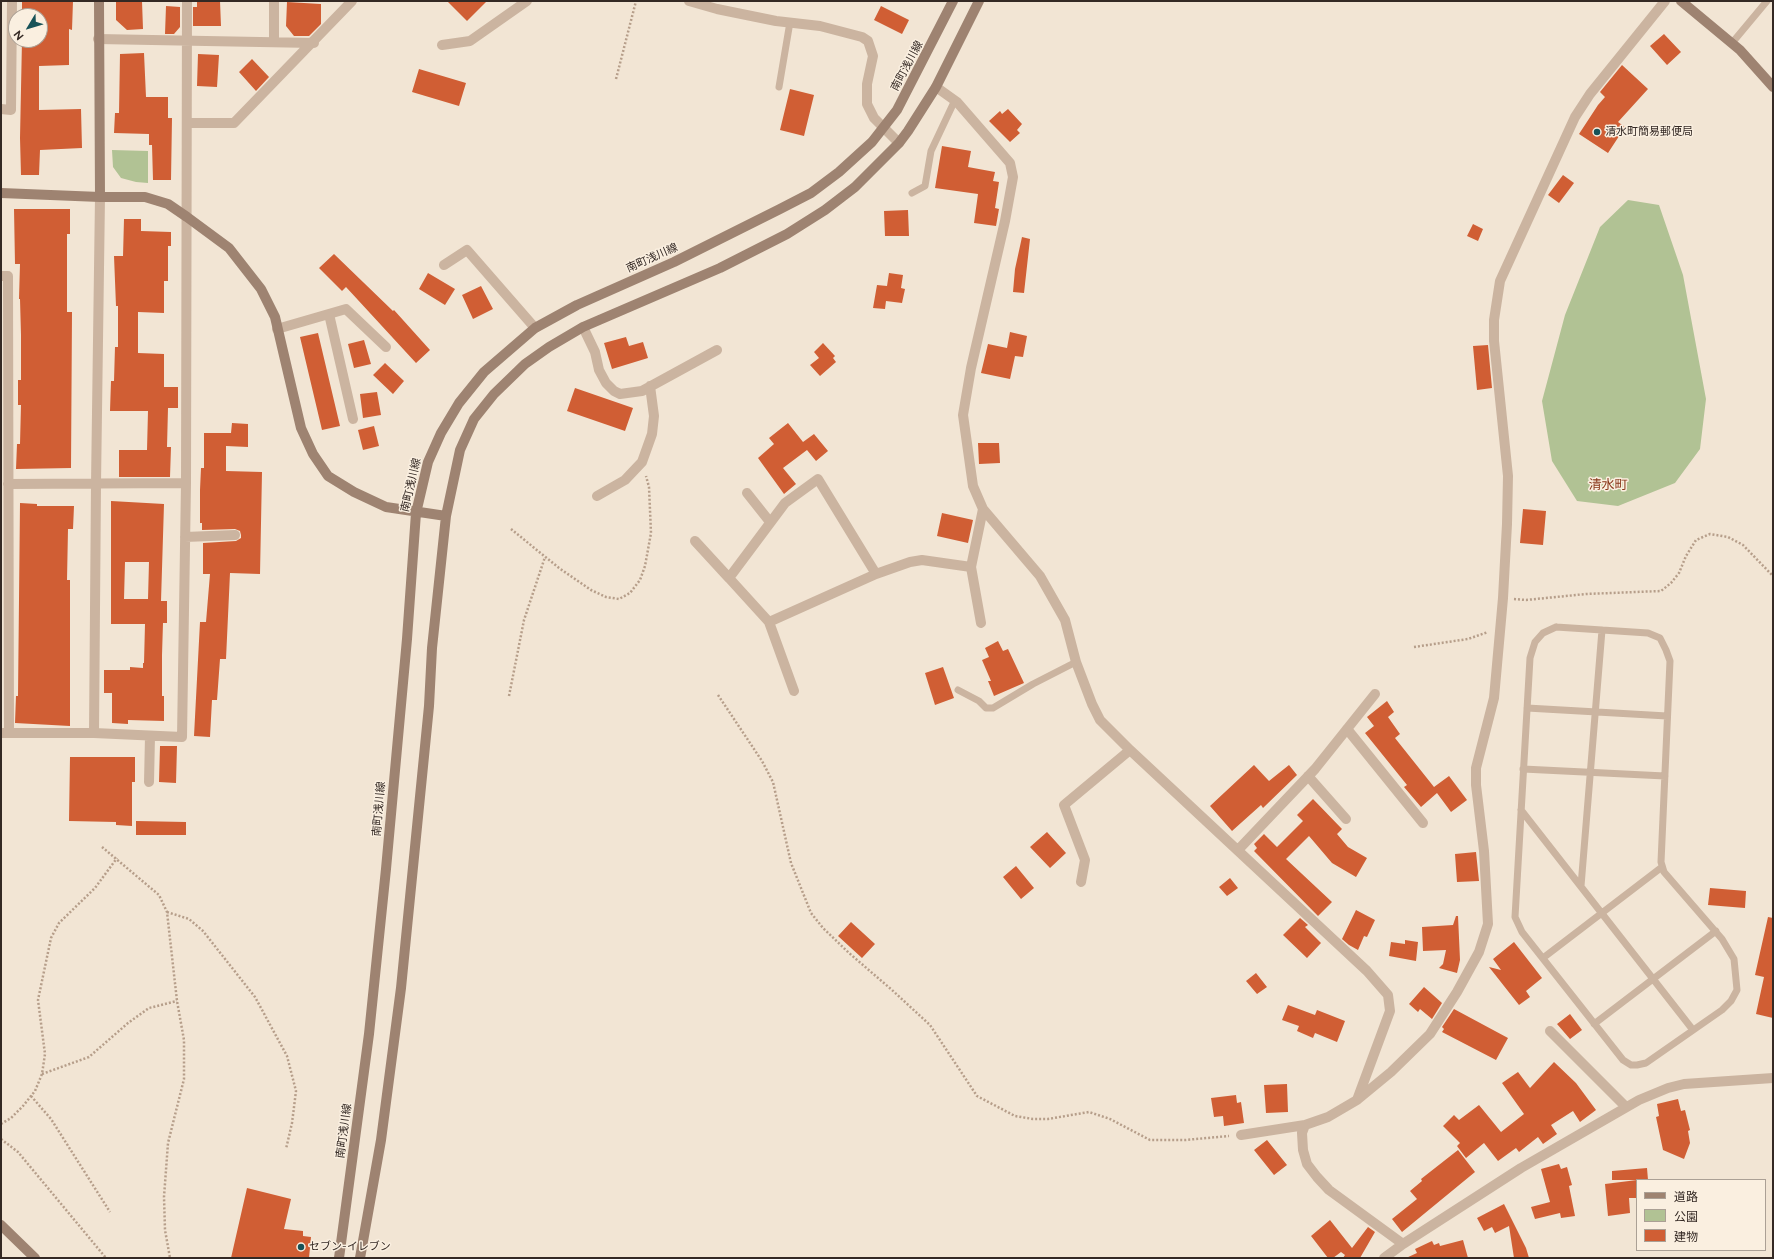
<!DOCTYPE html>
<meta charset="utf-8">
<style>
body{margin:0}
#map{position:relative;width:1774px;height:1259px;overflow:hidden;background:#f2e5d4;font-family:Raleway,"Noto Sans JP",sans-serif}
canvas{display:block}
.frame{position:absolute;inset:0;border:2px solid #342924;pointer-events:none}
.legend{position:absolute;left:1636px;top:1179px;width:130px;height:72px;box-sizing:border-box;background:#faefe0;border:1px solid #aba095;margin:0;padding:5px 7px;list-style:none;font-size:12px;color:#342924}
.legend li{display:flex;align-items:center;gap:8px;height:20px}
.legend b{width:20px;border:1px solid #aba095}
.north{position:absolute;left:8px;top:8px;width:40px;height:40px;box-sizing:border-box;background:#faefe0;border:1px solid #aba095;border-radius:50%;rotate:232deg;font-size:11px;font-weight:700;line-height:16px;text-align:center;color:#342924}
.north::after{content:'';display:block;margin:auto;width:14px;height:18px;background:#175258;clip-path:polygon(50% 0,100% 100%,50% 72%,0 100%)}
</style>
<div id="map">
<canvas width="1774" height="1259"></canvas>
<div class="frame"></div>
<ul class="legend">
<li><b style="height:5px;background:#9e8371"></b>道路</li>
<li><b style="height:11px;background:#b1c294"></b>公園</li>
<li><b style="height:11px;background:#d05e34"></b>建物</li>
</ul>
<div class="north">N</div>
</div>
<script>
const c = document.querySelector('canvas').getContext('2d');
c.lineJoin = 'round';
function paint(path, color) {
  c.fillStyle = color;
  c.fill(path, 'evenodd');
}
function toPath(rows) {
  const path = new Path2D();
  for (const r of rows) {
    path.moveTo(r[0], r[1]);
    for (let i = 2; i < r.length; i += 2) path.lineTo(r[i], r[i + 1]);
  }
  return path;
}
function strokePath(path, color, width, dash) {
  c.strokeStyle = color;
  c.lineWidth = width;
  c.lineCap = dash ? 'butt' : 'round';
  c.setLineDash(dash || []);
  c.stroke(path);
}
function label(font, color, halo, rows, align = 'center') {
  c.font = font + ' Raleway,"Noto Sans JP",sans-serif';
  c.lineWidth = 3;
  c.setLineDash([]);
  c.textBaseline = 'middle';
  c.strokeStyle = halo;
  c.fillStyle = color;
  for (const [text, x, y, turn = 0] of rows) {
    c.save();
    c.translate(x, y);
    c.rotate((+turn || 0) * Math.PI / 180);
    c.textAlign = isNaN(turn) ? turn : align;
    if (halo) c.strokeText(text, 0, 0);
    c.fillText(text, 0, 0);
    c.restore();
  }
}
paint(toPath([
 [112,150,148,151,148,183,136,182,121,178,113,167],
 [1628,200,1659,205,1683,275,1706,399,1700,449,1675,483,1618,506,1577,501,1552,461,1542,401,1565,315,1600,227]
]), '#b1c294');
paint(toPath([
 [22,1,73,1,72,30,69,29,69,65,39,66,39,110,81,109,82,148,40,150,39,175,21,175,20,138,22,40,40,40,40,16,22,16],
 [116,1,142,1,143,29,127,30,116,20],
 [197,1,220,1,221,26,193,26,193,7,197,7],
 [447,1,487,1,467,21],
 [287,2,321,4,321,24,309,36,294,36,286,26],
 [166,6,180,7,180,27,174,34,165,34],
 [881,6,909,20,902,34,874,20],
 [1664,34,1681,52,1667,65,1650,46],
 [144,53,146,97,168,97,168,118,172,118,171,180,153,180,152,145,149,145,149,134,114,133,115,113,119,113,120,54],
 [198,54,219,55,217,87,197,86],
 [252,59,269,77,256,91,239,72],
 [1622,65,1648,89,1618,122,1625,127,1608,153,1579,134,1598,105,1605,97,1600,92],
 [419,69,466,83,459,106,412,92],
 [790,89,814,95,804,136,780,130],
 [1008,109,1022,124,1017,130,1020,133,1010,142,989,121,1000,111,1002,114],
 [942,146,971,151,968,167,995,172,993,181,999,182,995,208,999,209,996,226,974,223,978,194,935,188],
 [1563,175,1574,183,1559,203,1548,195],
 [14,209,70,209,70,234,67,234,67,312,72,312,71,468,16,469,17,444,20,444,21,405,18,405,18,380,21,380,21,335,20,299,19,299,20,264,15,264],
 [908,210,909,236,885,236,884,211],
 [124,219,141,219,141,231,171,232,171,246,168,246,168,281,164,281,164,313,138,312,138,353,164,354,164,387,178,387,178,408,168,408,167,447,171,447,170,477,119,477,119,450,147,450,148,411,110,411,111,381,114,381,115,347,118,347,118,306,116,306,114,256,123,256],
 [1473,224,1483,229,1478,241,1467,236],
 [1022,237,1030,239,1024,293,1013,292,1015,269],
 [334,254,393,311,394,310,430,350,416,363,346,287,342,291,319,268],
 [428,273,455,289,445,305,419,289],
 [889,273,903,275,901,288,905,289,902,303,886,301,885,309,873,308,877,285,887,286],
 [481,286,493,309,473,319,462,295],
 [1010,332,1027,336,1023,357,1015,356,1010,379,981,373,988,344,1007,348],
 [318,333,340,426,322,430,300,337],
 [626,337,629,346,643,342,648,358,612,369,604,343],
 [364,340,371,364,354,368,348,344],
 [823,343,835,356,833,358,836,362,820,376,810,365,819,358,814,352],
 [1488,345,1492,388,1477,390,1473,346],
 [385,363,404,381,393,394,373,375],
 [575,388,633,408,625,431,567,411],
 [377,392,381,415,363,418,360,394],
 [232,423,248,424,248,447,226,446,226,471,262,472,260,574,230,573,226,659,220,659,217,700,212,700,210,737,194,736,200,622,206,622,210,574,203,574,203,543,236,541,241,538,241,535,240,531,235,529,202,530,202,523,200,523,200,490,201,468,204,468,204,433,231,433],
 [788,423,803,442,814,434,828,451,816,461,807,450,783,468,796,484,784,494,758,458,774,444,769,438],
 [374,426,379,446,363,450,358,430],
 [978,443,999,443,1000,463,979,464],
 [111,501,164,504,161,601,167,601,167,623,163,623,162,655,162,696,164,696,164,721,128,720,128,724,112,723,112,693,104,693,104,670,130,670,130,667,143,668,143,663,144,663,145,624,111,624],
 [125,562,149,562,148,599,124,599],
 [20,503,37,504,37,506,74,506,73,529,68,529,67,580,70,580,70,726,15,723,16,696,18,696],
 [1523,509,1546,511,1543,545,1520,543],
 [942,513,973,520,968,543,937,536],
 [998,641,1003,651,1008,649,1024,683,994,696,988,681,991,681,982,660,989,657,985,648],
 [943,667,954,698,935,705,925,673],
 [1387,701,1394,712,1388,717,1400,734,1395,738,1434,787,1449,776,1467,800,1451,812,1437,793,1421,807,1404,787,1407,785,1365,733,1374,726,1367,717],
 [160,746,177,746,176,783,159,782],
 [70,757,135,757,135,782,132,782,132,826,116,825,116,822,69,821],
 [1254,765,1269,781,1289,765,1297,775,1263,808,1261,805,1232,831,1210,806],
 [1313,799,1342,829,1337,834,1348,847,1367,858,1356,877,1332,863,1309,836,1286,859,1332,902,1318,916,1254,851,1257,848,1254,844,1264,834,1277,847,1303,821,1297,815],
 [136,821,186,822,186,835,136,835],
 [1047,832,1066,853,1050,868,1030,847],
 [1476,852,1479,881,1457,882,1455,854],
 [1016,866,1034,888,1021,899,1003,877],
 [1230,878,1238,888,1227,896,1219,887],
 [1710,888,1746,891,1745,908,1708,905],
 [1356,910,1375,920,1367,937,1364,936,1358,950,1349,945,1342,939],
 [1456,916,1458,916,1460,960,1457,973,1439,968,1443,964,1446,950,1423,951,1422,927,1453,925],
 [1768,917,1773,918,1773,1018,1756,1014,1764,977,1755,975],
 [1300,918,1308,925,1305,927,1321,943,1307,958,1283,935],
 [851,922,875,944,862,958,838,936],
 [1405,940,1418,942,1416,961,1389,956,1391,942,1405,944],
 [1514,942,1542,978,1526,991,1530,997,1519,1005,1489,967,1501,970,1493,959],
 [1256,973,1267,987,1257,994,1246,981],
 [1424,987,1442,1003,1432,1019,1420,1009,1418,1012,1409,1004],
 [1288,1005,1315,1015,1317,1010,1345,1021,1337,1042,1315,1033,1313,1038,1297,1031,1299,1026,1282,1020],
 [1454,1009,1508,1038,1496,1060,1442,1032,1444,1029,1442,1027],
 [1570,1014,1582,1030,1570,1039,1557,1024],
 [1554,1062,1576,1083,1596,1110,1580,1122,1573,1111,1551,1125,1557,1134,1543,1144,1538,1137,1519,1152,1516,1148,1498,1161,1484,1143,1466,1158,1457,1146,1460,1143,1443,1126,1454,1115,1459,1120,1479,1105,1501,1132,1524,1114,1502,1083,1518,1072,1530,1088],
 [1287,1084,1288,1112,1266,1113,1264,1085],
 [1236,1095,1237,1103,1241,1102,1244,1123,1224,1126,1223,1116,1214,1117,1211,1098],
 [1678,1099,1681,1111,1685,1110,1690,1130,1688,1131,1690,1143,1684,1159,1663,1150,1656,1117,1659,1116,1657,1104],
 [1267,1140,1287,1165,1274,1175,1254,1150],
 [1458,1150,1475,1172,1402,1232,1392,1219,1417,1199,1410,1191,1422,1181,1421,1179],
 [1559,1164,1561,1169,1567,1167,1572,1185,1569,1186,1575,1216,1561,1218,1560,1213,1535,1219,1531,1207,1550,1202,1541,1169],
 [1647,1168,1648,1180,1637,1180,1637,1198,1629,1198,1630,1213,1608,1216,1605,1184,1637,1180,1612,1180,1612,1171],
 [247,1188,291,1199,284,1229,303,1231,303,1236,311,1237,309,1258,231,1258],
 [1504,1204,1526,1248,1529,1258,1514,1258,1509,1226,1495,1233,1492,1227,1484,1231,1477,1218],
 [1330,1220,1352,1248,1368,1227,1375,1232,1360,1258,1343,1258,1345,1255,1341,1252,1333,1258,1328,1258,1311,1236],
 [1463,1240,1468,1258,1406,1258,1417,1253,1415,1249,1432,1241,1434,1245,1439,1243,1440,1246]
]), '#d05e34');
strokePath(toPath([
 [616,79,636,1],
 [511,529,559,568,591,590,606,597,619,599,630,593,640,580,645,566,651,533,649,487,646,476],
 [1514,599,1526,600,1586,594,1661,591,1671,583,1679,573,1686,556,1696,540,1710,534,1728,537,1743,545,1773,576],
 [1414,647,1468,639,1488,632],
 [718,695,762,761,773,782,791,863,811,913,823,928,849,953,892,990,930,1025,977,1096,1015,1116,1033,1119,1048,1119,1089,1112,1110,1119,1150,1140,1185,1140,1229,1136],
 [509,696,524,620,545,557],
 [102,847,159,895,167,912,177,1001,184,1040,184,1079,168,1143,164,1197,165,1230,170,1258],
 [167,912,189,919,203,931,255,997,287,1056,296,1091,292,1123,286,1149],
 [42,1074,89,1057,128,1023,149,1008,177,1001],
 [31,1096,51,1119,110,1212],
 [1,1124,11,1118,23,1106,35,1091,42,1074,45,1054,38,1000,51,938,59,923,95,888,117,858],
 [1,1139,18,1152,106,1258]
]), '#b69e8a', 2.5, [2, 2]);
strokePath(toPath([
 [1732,43,1767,1],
 [779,87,790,22],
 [912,193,925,186,931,151,955,100],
 [1556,627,1648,633,1660,638,1666,650,1670,661,1661,862,1664,872,1722,939,1734,959,1737,990,1731,1001,1722,1010,1646,1063,1637,1065,1631,1065,1623,1060,1522,932,1515,917,1530,658,1535,642,1543,633,1556,627],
 [958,690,979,701,986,708,993,708,1033,684,1076,662],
 [1527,708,1667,716],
 [1523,769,1665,776],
 [1521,810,1693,1030],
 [1581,886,1602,630],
 [1543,958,1662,867],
 [1594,1024,1716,931]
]), '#cbb4a0', 7);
strokePath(toPath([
 [274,1,274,42],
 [689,1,717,9,776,21,820,26,862,37,868,41,873,56,867,84,867,104,874,118,899,143],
 [98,39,314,43],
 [442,45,470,41,527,1],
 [936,87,957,102,1010,163,1013,177,1005,221,971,368,963,415,973,486,983,509,1040,576,1065,620,1076,662,1092,704,1100,720,1130,750,1367,971,1388,995,1390,1011,1357,1100],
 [1,109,11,110,12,1],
 [188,123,234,123,352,1],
 [444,265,467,250,535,328],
 [1,276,8,276,9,733],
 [329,314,353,419],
 [583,327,595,352,599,370,606,383,614,391,620,394,642,391,717,350],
 [277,329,346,309,386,347],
 [8,484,186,483],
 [747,493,770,522],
 [597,496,625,480,642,462,652,434,654,416,650,386],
 [185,537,235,535],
 [695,541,729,578],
 [971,567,981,623],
 [876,574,818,479,785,503,729,578,769,622,876,574,910,562,922,560,971,567,983,509],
 [769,622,794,691],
 [1347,729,1423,823],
 [1,733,94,733,182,737,186,483,187,1],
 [94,733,96,484,100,197],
 [1308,776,1346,819],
 [149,782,150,736],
 [1238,850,1315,769,1375,694],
 [1081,882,1085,860,1064,805,1130,750],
 [1550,1031,1626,1107],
 [1241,1135,1305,1125],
 [1403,1244,1521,1168,1639,1100,1668,1088,1684,1084,1773,1078],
 [1384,1258,1403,1244,1329,1190,1317,1177,1307,1164,1303,1150,1302,1133,1305,1125,1328,1117,1357,1100,1391,1072,1430,1034,1457,992,1479,952,1488,924,1484,851,1476,785,1476,768,1494,698,1503,598,1507,524,1508,476,1494,341,1494,320,1500,281,1575,117,1590,94,1665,1]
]), '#cbb4a0', 10);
strokePath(toPath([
 [99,1,100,197],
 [1681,1,1740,50,1773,87],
 [1,193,100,197,145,197,168,204,187,217,229,248,261,289,275,317,301,428,313,454,328,476,354,492,386,507,446,516],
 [1,1225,35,1258],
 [339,1258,369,1034,386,869,407,639,416,513,428,462,441,433,459,403,484,372,535,328,577,305,674,262,780,209,811,193,839,172,872,142,897,110,953,1],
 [360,1258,381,1140,401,988,429,706,432,648,446,516,460,450,474,419,494,394,525,364,549,347,583,327,720,268,787,234,825,210,855,187,899,143,908,131,936,87,979,1]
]), '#9e8371', 10);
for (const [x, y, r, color] of [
 [1597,132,4,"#175258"],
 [301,1247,4,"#175258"]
]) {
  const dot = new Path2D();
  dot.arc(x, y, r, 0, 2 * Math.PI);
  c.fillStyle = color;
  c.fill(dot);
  strokePath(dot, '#faefe0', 1.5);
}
label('11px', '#342924', '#faefe0', [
 ["南町浅川線",907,66,-62],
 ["南町浅川線",652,258,-24],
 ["南町浅川線",411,485,-77],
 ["南町浅川線",379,809,-85],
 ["南町浅川線",344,1131,-82]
]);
label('11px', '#342924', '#faefe0', [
 ["清水町簡易郵便局",1605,132],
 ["セブン-イレブン",309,1247]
], 'left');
label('13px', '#883517', '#faefe0', [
 ["清水町",1608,485]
]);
</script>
